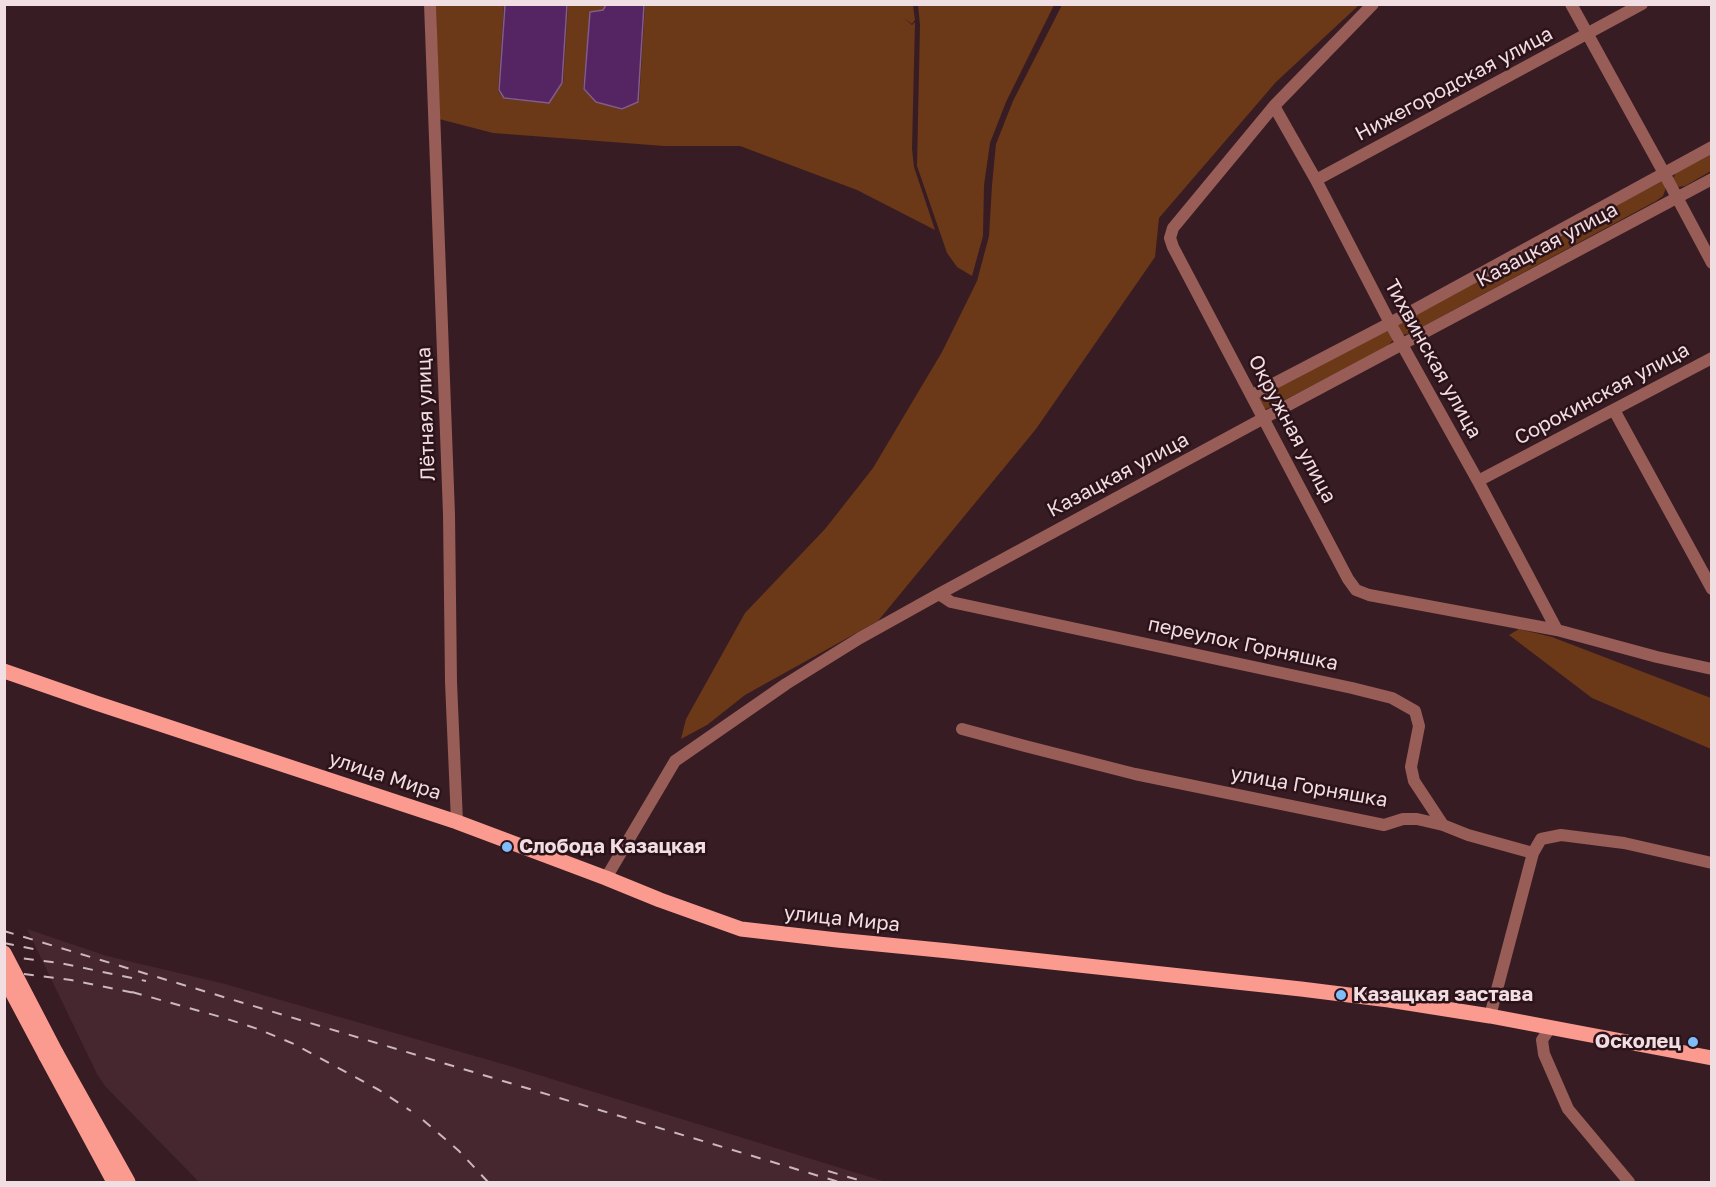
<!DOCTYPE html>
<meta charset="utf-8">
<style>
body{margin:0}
#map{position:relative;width:1716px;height:1187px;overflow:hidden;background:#371c23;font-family:"Golos Text",sans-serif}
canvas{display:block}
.frame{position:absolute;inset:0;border:6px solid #f1dee2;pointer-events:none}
</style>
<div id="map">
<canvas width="1716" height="1187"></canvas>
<div class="frame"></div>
</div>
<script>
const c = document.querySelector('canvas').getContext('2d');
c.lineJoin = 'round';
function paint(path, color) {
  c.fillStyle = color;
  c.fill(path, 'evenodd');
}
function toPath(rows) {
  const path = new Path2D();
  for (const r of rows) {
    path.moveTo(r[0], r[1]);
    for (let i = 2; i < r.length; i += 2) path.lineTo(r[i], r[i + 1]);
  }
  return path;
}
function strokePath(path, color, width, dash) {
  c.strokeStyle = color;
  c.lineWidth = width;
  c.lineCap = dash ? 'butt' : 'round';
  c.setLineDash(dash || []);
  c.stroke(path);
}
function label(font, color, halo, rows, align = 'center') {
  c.font = font + ' "Golos Text",sans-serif';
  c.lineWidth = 5;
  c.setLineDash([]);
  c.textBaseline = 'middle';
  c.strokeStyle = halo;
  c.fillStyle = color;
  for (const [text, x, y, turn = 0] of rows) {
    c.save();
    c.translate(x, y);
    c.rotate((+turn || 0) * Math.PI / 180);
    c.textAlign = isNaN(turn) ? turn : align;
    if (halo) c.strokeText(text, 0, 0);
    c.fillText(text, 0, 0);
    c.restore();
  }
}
paint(toPath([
 [27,929,107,956,225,984,513,1067,886,1182,199,1182,105,1086,97,1074]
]), '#47272f');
paint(toPath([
 [792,4,808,6,800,5,831,5,813,7,842,4,913,5,915,20,912,24,904,18,912,25,915,22,912,149,914,167,935,230,857,190,740,146,664,146,493,133,439,119,436,5,504,5,498,91,504,99,549,103,563,83,568,5,605,5,603,10,590,12,583,89,596,102,622,110,639,102,645,5],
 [918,5,1054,5,1006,102,990,143,984,185,983,236,972,276,957,267,947,253,917,166,920,25],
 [1062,5,1359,5,1276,82,1159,218,1155,257,1036,429,878,621,745,695,707,725,681,739,686,719,745,613,825,529,873,468,942,352,977,281,989,236,992,185,996,144,1013,101],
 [1711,152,1711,171,1685,186,1678,187,1674,184,1673,178,1677,171],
 [1662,181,1665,184,1665,191,1663,196,1656,201,1411,333,1403,335,1398,326,1400,322],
 [1389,330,1393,340,1388,346,1273,406,1266,409,1262,408,1258,400,1261,396,1381,332],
 [1519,629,1552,637,1711,698,1711,749,1592,698,1509,635]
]), '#6b3818');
const water = toPath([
 [505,5,567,5,562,83,549,103,504,98,499,90,505,5],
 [606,5,644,5,638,102,622,109,596,102,584,89,590,12,603,10,606,5]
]);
paint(water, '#542562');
strokePath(water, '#835c88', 1.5);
strokePath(toPath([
 [430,4,449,514,451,682,457,822],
 [1373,4,1274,106,1173,228,1170,238,1173,247,1348,579,1356,590,1369,595,1557,630,1657,657,1712,669],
 [1571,4,1664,173,1712,263],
 [1274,106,1316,180,1390,323,1478,481,1557,630],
 [1316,180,1642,4],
 [1252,395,1390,323,1712,147],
 [1614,410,1712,589],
 [1478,481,1712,358],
 [939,594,951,602,1352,688,1392,698,1415,711,1419,726,1411,767,1414,781,1443,825],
 [962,729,1025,746,1135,774,1384,825,1403,819,1417,819,1443,825,1468,835,1533,853,1541,839,1561,835,1624,843,1712,863],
 [606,878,675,761,786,684,860,638,939,594,1264,418,1712,179],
 [1490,1016,1533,853],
 [1550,1028,1542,1040,1544,1054,1568,1109,1629,1182]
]), '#975d56', 12);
strokePath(toPath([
 [4,671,96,703,457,822,606,878,660,900,741,929,837,940,949,951,1301,989,1389,1000,1490,1016,1712,1058],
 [56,1053,128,1182],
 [46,1056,114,1182]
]), '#fb9b90', 15);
strokePath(toPath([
 [4,931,839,1182],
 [4,943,43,951],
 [4,956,60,963,146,981],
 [4,974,16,973,71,980,140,994],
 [132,992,221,1017,258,1029,294,1044,379,1090,411,1111],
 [423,1120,459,1151,488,1182],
 [828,1171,865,1182]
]), '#ccb8bc', 2, [10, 10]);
strokePath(toPath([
 [4,953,56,1053],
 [4,977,46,1056]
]), '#fb9b90', 15);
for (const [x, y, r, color] of [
 [507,847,6,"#7ebdf9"],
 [1341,995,6,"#7ebdf9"],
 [1693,1042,6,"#7ebdf9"]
]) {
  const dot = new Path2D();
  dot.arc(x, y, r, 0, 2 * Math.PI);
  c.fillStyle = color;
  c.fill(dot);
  strokePath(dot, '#2c1319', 2);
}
label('20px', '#f1dee2', '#2c1319', [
 ["Нижегородская улица",1454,84,-28],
 ["Казацкая улица",1547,245,-28],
 ["Тихвинская улица",1433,359,61],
 ["Сорокинская улица",1602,394,-28],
 ["Лётная улица",426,414,-92],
 ["Окружная улица",1292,429,62],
 ["Казацкая улица",1118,475,-28],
 ["переулок Горняшка",1243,644,12],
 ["улица Мира",385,776,18],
 ["улица Горняшка",1309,787,10],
 ["улица Мира",842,919,6]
]);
label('bold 20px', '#f1dee2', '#2c1319', [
 ["Слобода Казацкая",519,847],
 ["Казацкая застава",1353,995],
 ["Осколец",1681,1042,"right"]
], 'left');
</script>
